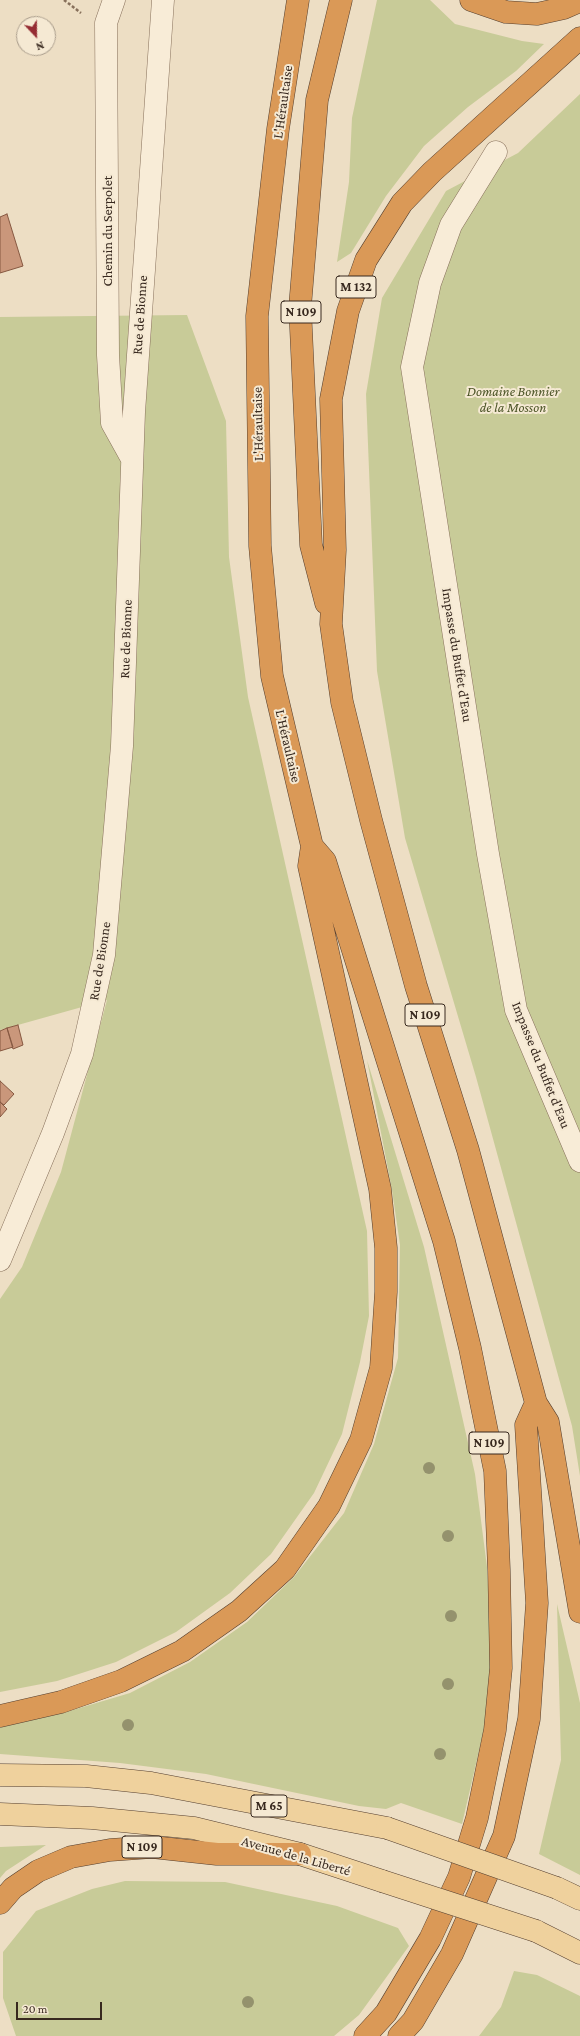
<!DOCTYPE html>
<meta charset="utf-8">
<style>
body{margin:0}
#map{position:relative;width:580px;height:2036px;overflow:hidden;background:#eddec4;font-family:"Crimson Pro",serif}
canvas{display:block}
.north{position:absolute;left:16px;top:16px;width:40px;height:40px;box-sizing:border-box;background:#f5e9d3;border:1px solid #a99c8b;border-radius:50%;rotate:158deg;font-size:11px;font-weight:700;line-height:16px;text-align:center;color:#38291f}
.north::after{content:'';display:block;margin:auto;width:14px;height:18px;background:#952c33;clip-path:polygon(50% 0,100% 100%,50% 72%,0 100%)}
.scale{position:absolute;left:16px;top:2002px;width:86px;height:18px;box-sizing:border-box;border:2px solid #38291f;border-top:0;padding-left:5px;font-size:12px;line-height:14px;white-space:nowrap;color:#38291f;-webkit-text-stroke:3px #f5e9d3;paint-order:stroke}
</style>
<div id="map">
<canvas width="580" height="2036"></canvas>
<div class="north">N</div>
<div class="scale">20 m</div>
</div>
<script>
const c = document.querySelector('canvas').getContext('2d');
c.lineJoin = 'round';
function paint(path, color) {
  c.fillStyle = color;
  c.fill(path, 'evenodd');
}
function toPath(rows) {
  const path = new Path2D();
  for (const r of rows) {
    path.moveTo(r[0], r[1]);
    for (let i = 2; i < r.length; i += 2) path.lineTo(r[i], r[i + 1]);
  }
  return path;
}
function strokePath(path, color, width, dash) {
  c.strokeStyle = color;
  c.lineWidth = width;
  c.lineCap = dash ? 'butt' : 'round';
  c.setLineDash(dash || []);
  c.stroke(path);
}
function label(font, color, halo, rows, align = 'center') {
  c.font = font + ' "Crimson Pro",serif';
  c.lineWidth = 4;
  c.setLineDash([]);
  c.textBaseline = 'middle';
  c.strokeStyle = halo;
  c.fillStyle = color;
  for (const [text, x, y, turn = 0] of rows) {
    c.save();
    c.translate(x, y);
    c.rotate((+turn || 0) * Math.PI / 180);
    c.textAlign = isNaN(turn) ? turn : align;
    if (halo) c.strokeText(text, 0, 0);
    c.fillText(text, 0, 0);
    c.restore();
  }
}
paint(toPath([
 [377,0,430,0,455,24,522,41,544,44,516,71,468,107,424,146,386,196,351,253,337,262,349,182,352,118],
 [580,94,580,1476,572,1426,476,1077,405,838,377,671,366,394,382,298,446,191,518,153],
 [187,315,226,421,229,557,248,697,367,1231,369,1316,360,1362,342,1434,314,1493,271,1554,230,1593,176,1632,116,1662,57,1681,0,1692,0,1299,22,1267,61,1172,107,1000,0,1030,0,317],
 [367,1060,424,1247,475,1474,487,1567,492,1666,485,1725,462,1824,401,1803,386,1809,359,1806,206,1774,120,1763,0,1754,0,1727,66,1712,130,1693,190,1662,247,1622,294,1577,344,1513,374,1444,398,1358,400,1245,392,1190],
 [557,1604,580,1703,580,1875,539,1854,561,1760],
 [46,1845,6,1871,0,1878,0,1847],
 [125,1881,225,1882,337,1906,398,1928,409,1946,359,2015,334,2036,16,2036,3,1998,3,1952,36,1911,92,1889],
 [514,1971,537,1975,580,1996,580,2036,479,2036,501,2007]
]), '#c8cb98');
const building = toPath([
 [7,214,23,266,0,273,0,217,7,214],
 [18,1025,23,1045,13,1049,7,1028,18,1025],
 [7,1028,13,1047,0,1051,0,1031,7,1028],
 [0,1081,14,1094,4,1105,0,1102,0,1081],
 [0,1102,7,1109,0,1117,0,1102]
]);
paint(building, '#ca977b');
strokePath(building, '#865841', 1);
const minor = toPath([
 [114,0,106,23,108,355,112,423,132,459],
 [496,152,451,225,430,283,412,367,488,854,516,1010,580,1161],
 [0,1260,53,1133,82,1054,104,955,122,746,134,412,163,0]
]);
const major = toPath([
 [0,1775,86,1776,151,1783,387,1828],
 [0,1814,92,1818,194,1828,300,1854,382,1881],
 [557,1888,580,1899],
 [536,1931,580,1953]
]);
const highway = toPath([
 [471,0,506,12,537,14,564,8,580,1],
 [580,38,432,172,402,203,366,260,348,311,331,399,335,550,331,624,342,702,371,820,416,986,468,1150,536,1403,548,1422,580,1612],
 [326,603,311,545,300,307,317,100,341,0],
 [312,846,325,861,444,1241,470,1348,495,1471,499,1570,501,1668,495,1730,477,1818,459,1877,430,1939,386,2013,365,2036],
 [0,1716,61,1702,121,1681,182,1651,239,1611,285,1569,329,1506,361,1440,381,1368,386,1292,386,1248,380,1189,309,866,312,846,272,676,260,546,257,316,278,129,298,0],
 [0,1903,13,1888,38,1871,71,1857,110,1850,152,1847,217,1854,300,1854],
 [399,2036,413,2021,452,1954,504,1836,529,1719,537,1603,526,1425,536,1403]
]);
strokePath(minor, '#87705b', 23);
strokePath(major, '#553f2f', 23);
strokePath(highway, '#553f2f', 23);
strokePath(toPath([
 [64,0,81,13]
]), '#87705b', 2.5, [3, 2]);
strokePath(minor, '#f8ecd7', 22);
strokePath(major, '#efd19d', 22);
strokePath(highway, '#da9957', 22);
const majorBridge = toPath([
 [387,1828,557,1888],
 [382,1881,536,1931]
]);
strokePath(majorBridge, '#553f2f', 23, []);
strokePath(majorBridge, '#efd19d', 22);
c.fillStyle = '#94926d';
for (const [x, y] of [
 [429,1468],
 [448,1536],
 [451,1616],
 [448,1684],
 [128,1725],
 [440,1754],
 [248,2002]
]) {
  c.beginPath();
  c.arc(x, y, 6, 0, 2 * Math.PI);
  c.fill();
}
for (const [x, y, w] of [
 [356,287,40],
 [301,312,40],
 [425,1015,40],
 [489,1443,40],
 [269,1806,36],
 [142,1847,40]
]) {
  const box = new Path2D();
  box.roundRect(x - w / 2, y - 11, w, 22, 3);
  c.fillStyle = '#f5e9d3';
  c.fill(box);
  strokePath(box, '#38291f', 1);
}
label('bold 13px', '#38291f', null, [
 ["M 132",356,287],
 ["N 109",301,312],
 ["N 109",425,1015],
 ["N 109",489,1443],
 ["M 65",269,1806],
 ["N 109",142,1847]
]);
label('14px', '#38291f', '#f5e9d3', [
 ["L'Héraultaise",283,102,-82],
 ["Chemin du Serpolet",108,231,-90],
 ["Rue de Bionne",140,315,-86],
 ["L'Héraultaise",258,424,-91],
 ["Rue de Bionne",126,639,-88],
 ["Impasse du Buffet d'Eau",457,655,81],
 ["L'Héraultaise",288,746,77],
 ["Rue de Bionne",100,961,-81],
 ["Impasse du Buffet d'Eau",541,1065,68],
 ["Avenue de la Liberté",296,1856,16]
]);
label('italic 14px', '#4b5426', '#f5e9d3', [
 ["Domaine Bonnier",513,392],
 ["de la Mosson",513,408]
]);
</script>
